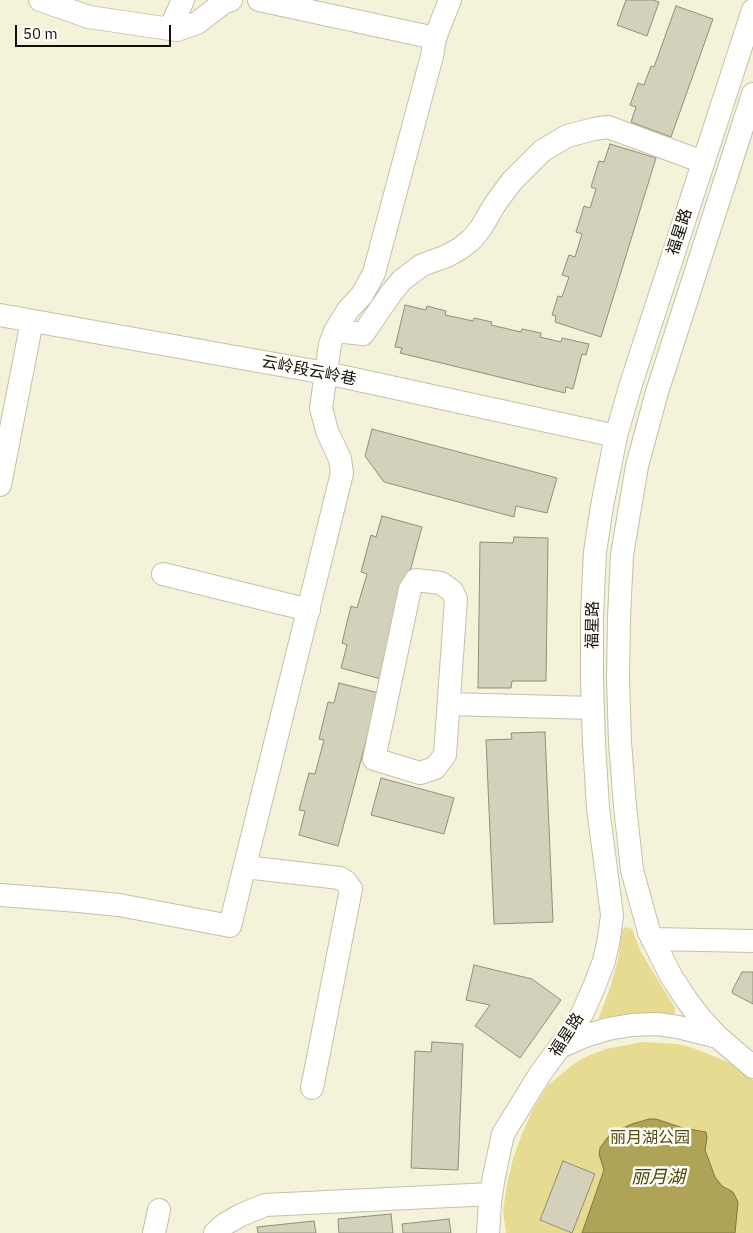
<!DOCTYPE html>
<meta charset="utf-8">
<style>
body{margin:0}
#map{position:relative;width:753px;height:1233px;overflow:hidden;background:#f5f2da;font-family:"IBM Plex Sans",sans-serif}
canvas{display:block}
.scale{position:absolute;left:15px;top:25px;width:156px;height:22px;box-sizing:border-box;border:2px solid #111008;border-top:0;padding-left:6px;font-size:15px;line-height:18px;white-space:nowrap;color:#111008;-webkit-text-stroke:4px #fffef9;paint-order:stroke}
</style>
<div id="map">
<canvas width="753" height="1233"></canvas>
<div class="scale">50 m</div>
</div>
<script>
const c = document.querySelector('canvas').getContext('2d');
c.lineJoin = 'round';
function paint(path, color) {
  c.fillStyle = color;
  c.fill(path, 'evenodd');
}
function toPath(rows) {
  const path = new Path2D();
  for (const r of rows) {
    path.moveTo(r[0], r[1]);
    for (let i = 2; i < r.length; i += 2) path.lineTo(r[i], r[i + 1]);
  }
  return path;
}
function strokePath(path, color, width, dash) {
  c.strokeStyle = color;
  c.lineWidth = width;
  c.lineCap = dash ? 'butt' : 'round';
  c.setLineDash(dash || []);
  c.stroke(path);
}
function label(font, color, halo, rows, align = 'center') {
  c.font = font + ' "IBM Plex Sans","Noto Sans SC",sans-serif';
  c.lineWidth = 5;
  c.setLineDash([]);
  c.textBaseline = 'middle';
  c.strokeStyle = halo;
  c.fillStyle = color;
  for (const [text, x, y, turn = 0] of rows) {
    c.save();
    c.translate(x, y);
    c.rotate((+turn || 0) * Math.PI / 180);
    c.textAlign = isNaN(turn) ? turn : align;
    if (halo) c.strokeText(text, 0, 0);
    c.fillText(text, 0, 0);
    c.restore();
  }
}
paint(toPath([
 [626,927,632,929,641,952,675,1008,675,1012,671,1017,599,1022,599,1017,611,985,618,959,622,930],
 [642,1042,678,1044,696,1049,730,1063,753,1080,753,1233,506,1233,503,1211,507,1185,513,1159,522,1134,533,1109,548,1085,575,1063,590,1055,606,1049]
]), '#e6db91');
const water = toPath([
 [649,1119,656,1119,683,1128,706,1132,707,1138,705,1150,715,1177,722,1186,733,1192,738,1202,735,1233,582,1233,604,1170,599,1154,600,1148,607,1138,616,1131,632,1124,649,1119]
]);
paint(water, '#afa357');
strokePath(water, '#80773f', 1);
const building = toPath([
 [626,0,653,0,659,2,647,36,617,25,626,0],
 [676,6,713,19,671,137,631,122,636,107,630,105,638,83,644,85,651,66,654,67,676,6],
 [610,144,656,158,601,337,555,322,556,316,552,315,558,296,562,297,569,277,562,275,569,255,575,257,582,234,576,232,584,206,590,208,596,189,591,187,599,161,604,162,610,144],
 [405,305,426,310,427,306,446,311,445,315,473,321,474,318,492,322,491,325,521,332,522,329,541,333,540,337,561,342,562,338,589,344,586,355,582,354,573,389,566,387,565,393,400,353,402,348,395,347,405,305],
 [372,429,557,478,547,513,516,506,514,517,384,482,365,456,372,429],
 [382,516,422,527,381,679,341,668,347,645,342,643,351,606,357,608,367,574,361,572,371,535,376,537,382,516],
 [514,537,548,538,546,681,512,681,511,688,478,688,480,542,513,543,514,537],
 [339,683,379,693,338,846,299,835,305,811,299,810,309,773,315,774,324,740,319,739,328,702,334,703,339,683],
 [545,732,553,922,494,924,486,740,512,739,511,733,545,732],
 [381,778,454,798,444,834,371,815,381,778],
 [474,965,532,979,561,1000,520,1058,475,1026,490,1005,466,1000,474,965],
 [742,972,753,972,753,1004,732,993,733,989,742,972],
 [432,1042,463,1044,458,1170,411,1168,415,1051,431,1052,432,1042],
 [563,1161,595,1174,572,1233,540,1220,563,1161],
 [391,1214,393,1233,339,1233,338,1219,391,1214],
 [449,1219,451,1233,403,1233,402,1224,449,1219],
 [314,1221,316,1233,258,1233,257,1227,314,1221]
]);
paint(building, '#d4d1ba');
strokePath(building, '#918e79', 1);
const minor = toPath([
 [40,0,89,17,177,30,197,23,223,3,231,0],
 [259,0,435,38],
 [170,29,183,0],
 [753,94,657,392,637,466,622,555,619,617,618,679,620,742,625,806,632,870,649,932,671,976,686,999,701,1019,719,1038,753,1067],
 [0,315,331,374,616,436],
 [335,331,363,334,392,292,402,280,422,265,447,256,461,248,472,239,481,228,495,204,512,181,542,151,567,136,594,129,608,127,703,162],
 [0,485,32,321],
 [163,574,309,610],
 [416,580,441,583,452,591,456,599,445,755,435,768,420,773,374,759,410,589,416,580],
 [449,704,592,708],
 [245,867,340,878,346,882,351,889,312,1088],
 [0,895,78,901,119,905,230,926,342,473,340,459,327,431,321,408,330,344,335,331,348,310,362,295,374,273,432,56,435,38,450,0],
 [652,939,753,941],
 [562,1046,585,1036,608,1029,632,1025,657,1024,678,1027,718,1037],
 [154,1233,159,1210],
 [215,1233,225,1224,241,1215,265,1205,491,1194],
 [488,1233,490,1202,494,1176,503,1134,540,1074,570,1033,583,1012,594,987,604,961,609,938,612,915,598,808,594,743,592,680,592,616,595,552,602,506,616,436,631,384,753,10]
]);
strokePath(minor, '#c4c1aa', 24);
strokePath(minor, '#fff', 22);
label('16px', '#111008', '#fffef9', [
 ["福星路",680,232,-72],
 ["云岭段云岭巷",309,371,11],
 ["福星路",593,625,-89],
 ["福星路",567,1035,-57]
]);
label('16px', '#544b0f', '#fffef9', [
 ["丽月湖公园",650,1138]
]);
label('italic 18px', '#4d4506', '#fffef9', [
 ["丽月湖",658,1178]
]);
</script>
